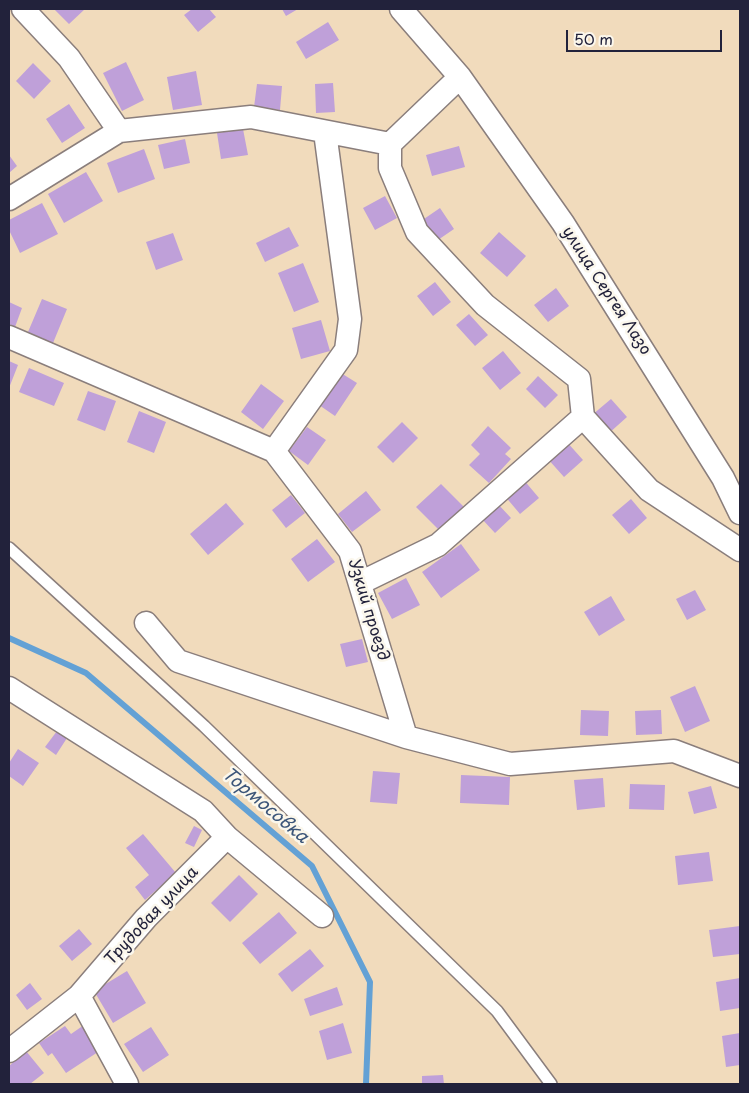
<!DOCTYPE html>
<meta charset="utf-8">
<style>
body{margin:0}
#map{position:relative;width:749px;height:1093px;overflow:hidden;background:#f1dbbc;font-family:"Playpen Sans",sans-serif}
canvas{display:block}
.frame{position:absolute;inset:0;border:10px solid #22223b;pointer-events:none}
.scale{position:absolute;left:566px;top:30px;width:156px;height:22px;box-sizing:border-box;border:2px solid #22223b;border-top:0;padding-left:6px;font-size:15px;line-height:18px;white-space:nowrap;color:#22223b;-webkit-text-stroke:4px #fbf7ec;paint-order:stroke}
</style>
<div id="map">
<canvas width="749" height="1093"></canvas>
<div class="frame"></div>
<div class="scale">50 m</div>
</div>
<script>
const c = document.querySelector('canvas').getContext('2d');
c.lineJoin = 'round';
function toPath(rows) {
  const path = new Path2D();
  for (const r of rows) {
    path.moveTo(r[0], r[1]);
    for (let i = 2; i < r.length; i += 2) path.lineTo(r[i], r[i + 1]);
  }
  return path;
}
function strokePath(path, color, width, dash) {
  c.strokeStyle = color;
  c.lineWidth = width;
  c.lineCap = dash ? 'butt' : 'round';
  c.setLineDash(dash || []);
  c.stroke(path);
}
function paint(path, color) {
  c.fillStyle = color;
  c.fill(path, 'evenodd');
}
function label(font, color, halo, rows, align = 'center') {
  c.font = font + ' "Playpen Sans",sans-serif';
  c.lineWidth = 5;
  c.setLineDash([]);
  c.textBaseline = 'middle';
  c.strokeStyle = halo;
  c.fillStyle = color;
  for (const [text, x, y, turn = 0] of rows) {
    c.save();
    c.translate(x, y);
    c.rotate((+turn || 0) * Math.PI / 180);
    c.textAlign = isNaN(turn) ? turn : align;
    if (halo) c.strokeText(text, 0, 0);
    c.fillText(text, 0, 0);
    c.restore();
  }
}
strokePath(toPath([
 [9,638,86,673,312,866,370,982,366,1084]
]), '#63a1d5', 6);
paint(toPath([
 [54,9,85,9,69,24],
 [192,9,209,9,216,17,198,32,184,15],
 [282,9,298,9,286,16],
 [328,22,339,40,306,59,296,42],
 [126,62,144,100,122,111,103,73],
 [33,63,51,81,34,99,16,81],
 [196,71,202,105,173,110,167,77],
 [333,83,335,112,316,113,315,84],
 [257,84,282,86,280,110,254,107],
 [69,104,85,128,62,143,46,119],
 [243,129,248,155,221,159,217,133],
 [185,139,190,163,164,169,158,145],
 [459,146,465,167,432,176,426,155],
 [144,149,155,179,118,193,107,163],
 [9,155,17,166,9,173],
 [86,172,103,201,64,223,48,194],
 [385,196,397,218,375,230,363,208],
 [42,203,58,234,20,253,9,230,9,220],
 [440,208,454,229,435,242,421,221],
 [289,227,299,246,265,262,256,243],
 [499,232,526,256,507,277,480,253],
 [173,233,183,260,156,270,146,242],
 [303,263,319,302,294,312,278,273],
 [435,282,451,302,433,316,417,296],
 [556,288,569,306,548,322,534,305],
 [42,299,67,309,53,343,28,332],
 [9,302,22,308,15,327,9,324],
 [469,314,488,335,475,346,456,325],
 [321,320,330,351,301,359,292,328],
 [503,351,521,373,500,390,482,368],
 [9,361,18,365,9,388],
 [29,368,64,383,54,406,19,392],
 [341,373,357,383,335,416,319,405],
 [538,376,558,395,545,408,526,389],
 [261,384,284,401,263,429,241,412],
 [88,391,116,401,105,431,77,420],
 [611,399,627,417,608,434,592,415],
 [139,411,166,422,154,453,127,442],
 [402,422,418,438,393,463,377,447],
 [488,426,511,448,505,454,511,459,489,483,469,465,480,454,471,445],
 [307,427,326,440,308,465,289,451],
 [566,441,583,460,564,477,547,458],
 [523,479,539,498,520,514,504,495],
 [441,484,464,507,440,531,416,507],
 [366,491,381,510,352,532,338,514],
 [291,495,305,513,286,528,272,510],
 [631,499,647,518,629,534,612,515],
 [226,503,244,524,208,555,190,534],
 [497,503,511,518,495,533,481,518],
 [317,539,335,562,308,582,291,559],
 [461,544,480,570,441,598,422,572],
 [406,578,420,605,392,619,378,593],
 [695,590,706,610,687,620,676,599],
 [611,596,625,620,599,636,584,612],
 [362,639,368,662,346,667,340,644],
 [695,686,710,721,685,732,670,697],
 [581,710,609,711,608,736,580,735],
 [661,710,662,734,636,735,635,711],
 [57,731,67,738,56,755,45,747],
 [18,749,39,763,23,786,9,776,9,763],
 [373,771,400,773,397,804,370,802],
 [461,775,510,777,509,805,460,803],
 [603,778,605,807,577,810,574,780],
 [630,784,665,785,664,810,629,809],
 [711,786,717,808,694,814,688,792],
 [194,826,202,830,194,847,185,843],
 [143,834,176,873,145,900,135,887,149,875,126,848],
 [709,852,713,881,678,885,675,856],
 [239,875,258,894,230,922,211,903],
 [279,912,297,933,260,964,242,943],
 [740,926,740,954,713,957,709,930],
 [79,929,92,944,72,961,59,946],
 [310,949,324,966,292,992,278,974],
 [127,971,146,1003,113,1023,94,991],
 [740,978,740,1008,720,1011,716,982],
 [30,983,42,999,27,1010,16,995],
 [337,987,343,1005,310,1016,304,999],
 [343,1023,352,1053,327,1060,319,1031],
 [84,1025,101,1050,66,1073,52,1053,48,1056,39,1043,65,1026,71,1034],
 [151,1027,169,1055,143,1072,124,1044],
 [740,1033,740,1065,726,1067,722,1036],
 [26,1051,44,1073,30,1084,9,1084,9,1066],
 [443,1075,444,1084,422,1084,422,1076]
]), '#bfa0d9');
const service = toPath([
 [9,548,204,726,497,1011,551,1084]
]);
const minor = toPath([
 [23,9,69,58,119,131],
 [401,9,460,77,563,223,723,478,740,513],
 [460,77,390,144,390,168,417,232,485,305,579,379,583,417,649,490,740,550],
 [9,199,119,131,251,117,390,144],
 [9,337,274,451,350,551,406,737,510,764,674,751,740,776],
 [274,451,346,350,350,319,325,132],
 [360,583,438,545,583,417],
 [146,623,178,661,406,737],
 [9,688,203,811,227,837,322,916],
 [79,996,127,1084],
 [9,1051,79,996,146,918,227,837]
]);
strokePath(service, '#8a7e7c', 14);
strokePath(minor, '#8a7e7c', 25);
strokePath(service, '#fff', 11);
strokePath(minor, '#fff', 22);
label('16px', '#22223b', '#fbf7ec', [
 ["улица Сергея Лазо",606,291,57],
 ["Узкий проезд",368,610,73],
 ["Трудовая улица",152,916,-47]
]);
label('italic 18px', '#3c5579', '#fbf7ec', [
 ["Тормосовка",265,806,40]
]);
</script>
